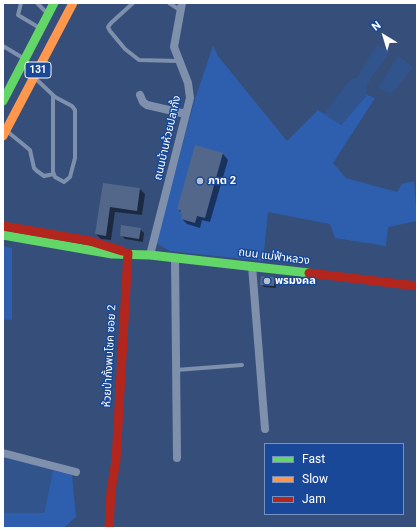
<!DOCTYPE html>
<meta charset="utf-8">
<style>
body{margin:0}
#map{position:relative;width:420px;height:531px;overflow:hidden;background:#354f7a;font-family:Roboto,sans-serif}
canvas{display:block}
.frame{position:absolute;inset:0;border:4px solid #fff;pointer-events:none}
.legend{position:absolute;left:264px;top:443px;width:140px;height:72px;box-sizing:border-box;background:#184897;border:1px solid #7491c1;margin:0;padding:5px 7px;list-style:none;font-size:12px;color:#fff}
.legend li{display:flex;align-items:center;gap:8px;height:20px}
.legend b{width:20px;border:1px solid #7491c1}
.north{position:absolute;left:364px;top:16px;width:40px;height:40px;-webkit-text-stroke:3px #184897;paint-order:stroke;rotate:322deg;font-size:11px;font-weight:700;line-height:16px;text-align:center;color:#fff}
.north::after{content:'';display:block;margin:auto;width:14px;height:18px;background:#fff;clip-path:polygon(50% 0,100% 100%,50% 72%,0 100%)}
</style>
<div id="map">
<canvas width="420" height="531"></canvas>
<div class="frame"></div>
<ul class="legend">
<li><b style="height:5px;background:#63d668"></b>Fast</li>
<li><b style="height:5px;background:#ff974d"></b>Slow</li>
<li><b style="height:5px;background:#b3261e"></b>Jam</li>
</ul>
<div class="north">N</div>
</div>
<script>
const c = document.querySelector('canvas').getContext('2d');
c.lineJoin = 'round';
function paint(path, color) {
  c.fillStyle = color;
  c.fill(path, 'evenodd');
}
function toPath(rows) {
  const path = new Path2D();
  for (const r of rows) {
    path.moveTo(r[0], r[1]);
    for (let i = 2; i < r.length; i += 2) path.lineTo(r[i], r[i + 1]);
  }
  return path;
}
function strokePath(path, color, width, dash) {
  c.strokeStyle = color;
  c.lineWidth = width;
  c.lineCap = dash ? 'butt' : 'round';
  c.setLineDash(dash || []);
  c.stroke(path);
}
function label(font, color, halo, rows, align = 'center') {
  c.font = font + ' Roboto,"Noto Sans Thai",sans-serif';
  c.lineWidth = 3;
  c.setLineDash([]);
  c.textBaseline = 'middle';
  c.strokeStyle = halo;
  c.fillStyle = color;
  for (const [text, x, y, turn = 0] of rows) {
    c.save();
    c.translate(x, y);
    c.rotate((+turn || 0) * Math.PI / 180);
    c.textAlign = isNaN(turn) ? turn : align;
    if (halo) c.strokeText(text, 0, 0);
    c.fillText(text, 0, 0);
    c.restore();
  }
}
paint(toPath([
 [213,46,218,56,287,141,318,110,341,125,367,95,375,98,333,163,346,178,397,192,402,184,414,181,417,221,388,227,386,246,335,238,330,224,268,212,263,261,170,251,156,243,194,102],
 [3,246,12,248,12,320,3,319],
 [53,470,72,475,76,517,64,528,3,528,3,513,44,513]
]), '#2d5fae');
paint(toPath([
 [377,44,390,51,367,84,367,95,341,125,324,114,349,81,358,77],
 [398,56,413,67,391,94,378,88],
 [3,457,53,470,44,513,3,513]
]), '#32548d');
paint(toPath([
 [196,147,223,154,228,160,210,222,202,220,200,228,187,224,182,219,183,215,178,209],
 [104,184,140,189,145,194,142,215,115,212,111,240,101,239,96,234],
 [140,229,144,233,143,242,125,239,121,235],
 [274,278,276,281,276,288,264,287,261,284]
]), '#0007');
paint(toPath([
 [195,145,223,153,205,218,197,216,195,223,181,219,182,214,180,213,181,211,177,209],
 [103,183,140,188,137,211,110,207,106,236,95,234],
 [121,225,141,228,139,239,120,236],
 [261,276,275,277,274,286,260,285]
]), '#526789');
strokePath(toPath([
 [21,3,18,15,38,27],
 [37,3,46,12],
 [133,3,111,23,108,27,110,31,125,49,139,60,178,61],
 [169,3,180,10],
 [3,46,23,58],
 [36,79,55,97,72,106,75,110,75,158,70,177,64,182,55,177,53,172,53,95],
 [8,132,30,150,34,168,37,171,44,176,54,174],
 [176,370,242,365]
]), '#7f90ad', 4);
strokePath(toPath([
 [140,95,143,102,147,105,186,114],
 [150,255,190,98,188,83,174,47,182,3],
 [175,258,177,458],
 [252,266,265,429],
 [3,453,76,472]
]), '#7f90ad', 8);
strokePath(toPath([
 [3,101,54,3],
 [3,235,112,254,150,255,309,273]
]), '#63d668', 9);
strokePath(toPath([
 [3,136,73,3]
]), '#ff974d', 9);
strokePath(toPath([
 [3,226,90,241,122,251],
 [309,273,417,286],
 [109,528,111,491,116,460,128,253]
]), '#b3261e', 9);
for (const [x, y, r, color] of [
 [200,181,4,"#b8c1d0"],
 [267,281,4,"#b8c1d0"]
]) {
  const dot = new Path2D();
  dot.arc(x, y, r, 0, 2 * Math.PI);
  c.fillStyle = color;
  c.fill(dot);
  strokePath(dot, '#184897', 1.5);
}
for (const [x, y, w] of [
 [38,70,26]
]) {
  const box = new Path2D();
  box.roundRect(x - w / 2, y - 8, w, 16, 3);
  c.fillStyle = '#184897';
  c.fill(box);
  strokePath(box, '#fff', 1);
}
label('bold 10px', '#fff', null, [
 ["131",38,70]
]);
label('11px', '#fff', '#184897', [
 ["ถนนบ้านห้วยปลากั้ง",168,138,-77],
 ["ถนน แม่ฟ้าหลวง",274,257,7],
 ["ห้วยป่ากั้งพบโชค ซอย 2",110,356,-87]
]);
label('bold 11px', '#fff', '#184897', [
 ["ภาต 2",208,181],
 ["พรมงคล",275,281]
], 'left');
</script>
